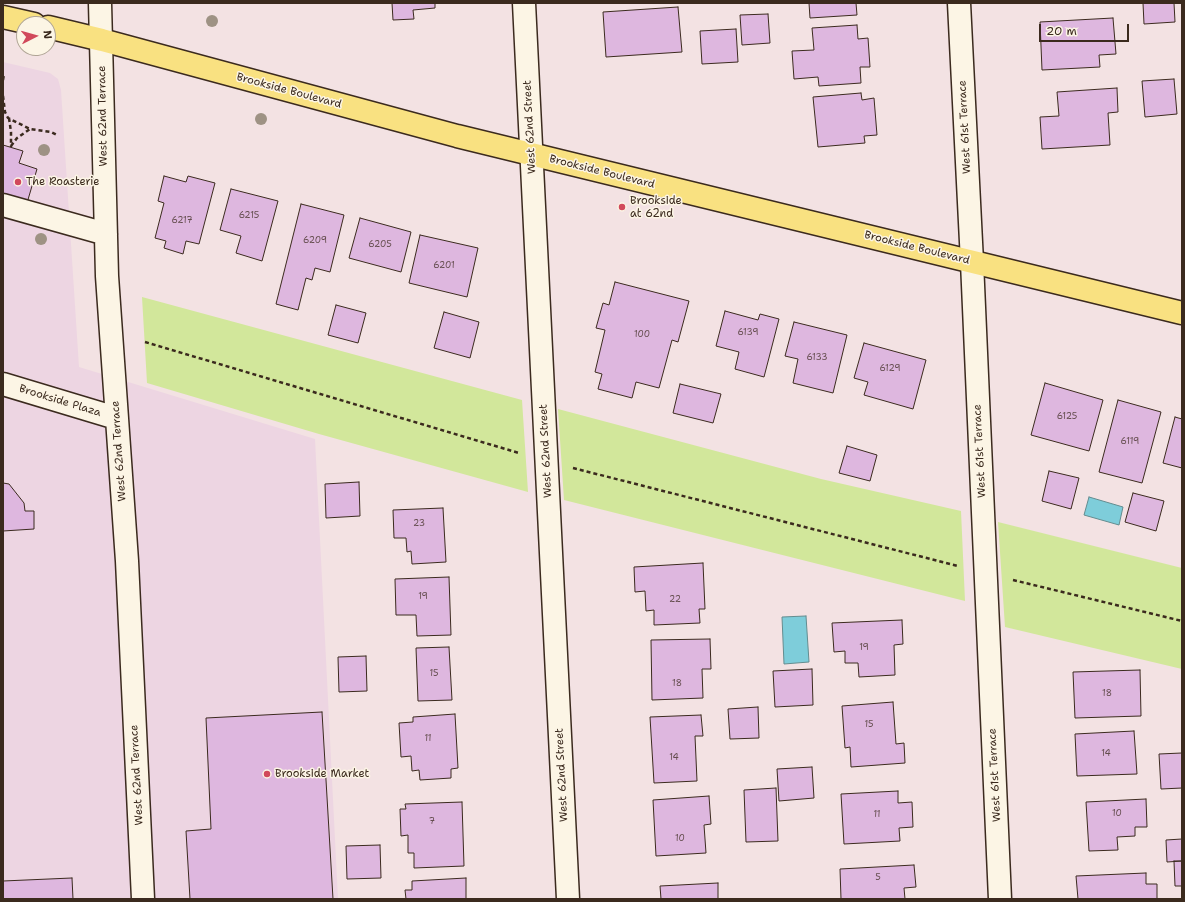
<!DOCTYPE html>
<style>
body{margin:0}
#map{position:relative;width:1185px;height:902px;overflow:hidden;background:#f3e2e3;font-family:"Shantell Sans",sans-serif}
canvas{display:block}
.frame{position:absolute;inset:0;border:4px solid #3b2a1e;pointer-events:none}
.north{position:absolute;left:16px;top:16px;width:40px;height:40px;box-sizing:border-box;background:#fcf5e5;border:1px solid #afa495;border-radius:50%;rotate:84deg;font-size:11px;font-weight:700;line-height:16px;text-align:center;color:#3b2a1e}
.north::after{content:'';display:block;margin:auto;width:14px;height:18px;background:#d1495b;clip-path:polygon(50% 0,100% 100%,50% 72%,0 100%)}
.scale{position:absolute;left:1039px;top:24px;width:90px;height:18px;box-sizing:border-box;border:2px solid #3b2a1e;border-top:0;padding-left:5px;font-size:12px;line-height:14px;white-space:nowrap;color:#3b2a1e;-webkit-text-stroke:3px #fcf5e5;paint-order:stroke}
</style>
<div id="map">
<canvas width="1185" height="902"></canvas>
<div class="frame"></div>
<div class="north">N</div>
<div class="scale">20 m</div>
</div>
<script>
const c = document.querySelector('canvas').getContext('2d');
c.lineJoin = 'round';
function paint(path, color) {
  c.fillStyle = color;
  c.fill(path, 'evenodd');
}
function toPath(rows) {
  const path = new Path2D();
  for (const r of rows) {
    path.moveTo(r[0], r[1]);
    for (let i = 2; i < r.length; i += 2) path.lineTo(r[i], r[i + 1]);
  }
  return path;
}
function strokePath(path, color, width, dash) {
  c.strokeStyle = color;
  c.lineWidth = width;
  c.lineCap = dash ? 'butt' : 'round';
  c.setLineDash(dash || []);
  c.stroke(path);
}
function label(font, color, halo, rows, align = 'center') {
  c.font = font + ' "Shantell Sans",sans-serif';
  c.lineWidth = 3;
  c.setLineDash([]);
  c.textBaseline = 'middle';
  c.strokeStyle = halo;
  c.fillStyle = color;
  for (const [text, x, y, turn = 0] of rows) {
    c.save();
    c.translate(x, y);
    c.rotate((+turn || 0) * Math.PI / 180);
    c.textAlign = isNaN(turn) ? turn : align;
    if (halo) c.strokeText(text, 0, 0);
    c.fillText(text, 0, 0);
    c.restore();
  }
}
paint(toPath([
 [3,62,50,73,58,79,61,90,79,367,315,439,338,899,3,899]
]), '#edd5e2');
paint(toPath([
 [142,297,522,400,528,492,319,434,147,383],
 [558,409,821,479,961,511,965,601,564,500],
 [998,522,1182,568,1182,669,1005,627]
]), '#d2e79b');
const water = toPath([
 [1089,497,1123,507,1119,525,1084,515,1089,497],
 [806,616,809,662,784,664,782,617,806,616]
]);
paint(water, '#7ecdda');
strokePath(water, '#638c8f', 1);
const building = toPath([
 [392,3,435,3,435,8,413,10,414,19,393,20,392,3],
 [809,3,856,3,857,15,810,18,809,3],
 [1143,3,1174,3,1175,22,1144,24,1143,3],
 [678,7,682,52,606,57,603,12,678,7],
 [768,14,770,43,742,45,740,15,768,14],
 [1113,18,1116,54,1099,55,1100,67,1042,70,1040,22,1113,18],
 [857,25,858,39,868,38,870,67,860,67,861,83,819,86,818,77,794,79,792,51,814,50,812,28,857,25],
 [736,29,738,62,702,64,700,31,736,29],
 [1174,79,1177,114,1145,117,1142,81,1174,79],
 [1117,88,1118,112,1108,113,1110,145,1042,149,1040,117,1059,116,1057,92,1117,88],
 [861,93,862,100,874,98,877,135,864,136,865,143,818,147,813,97,861,93],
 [3,145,23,151,19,163,37,169,27,203,3,196,3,145],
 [164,176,186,182,188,176,215,183,199,244,186,241,183,254,164,248,166,241,155,238,164,203,158,201,164,176],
 [231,189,278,201,262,261,236,253,241,236,220,230,231,189],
 [301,204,344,215,330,272,315,268,312,280,306,278,298,310,276,304,301,204],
 [360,218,411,232,401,272,349,258,360,218],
 [420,235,478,248,467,297,409,283,420,235],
 [615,282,689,301,678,342,672,340,659,388,636,382,632,398,598,389,602,374,595,372,605,330,596,328,603,303,609,305,615,282],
 [336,305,366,313,358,343,328,335,336,305],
 [725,311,758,320,760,314,779,319,764,377,735,369,739,352,716,346,725,311],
 [444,312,479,322,470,358,434,348,444,312],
 [794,322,847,335,833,393,793,383,798,359,785,356,794,322],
 [864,343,926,360,913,409,864,395,868,382,854,378,864,343],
 [1045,383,1103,400,1089,451,1031,435,1045,383],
 [680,384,721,394,713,423,673,413,680,384],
 [1118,400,1161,412,1142,483,1099,472,1118,400],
 [1175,417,1182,419,1182,468,1163,463,1175,417],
 [847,446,877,455,870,481,839,473,847,446],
 [1049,471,1079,478,1071,509,1042,501,1049,471],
 [359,482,360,516,326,518,325,484,359,482],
 [3,483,9,484,24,503,25,511,34,511,34,529,3,531,3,483],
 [1133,493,1164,501,1156,531,1125,522,1133,493],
 [443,508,446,562,412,564,411,551,407,552,406,538,394,538,393,510,443,508],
 [703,563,705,609,699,609,700,623,654,625,654,610,646,611,645,591,635,592,634,567,703,563],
 [449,577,451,635,417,636,416,615,396,615,395,579,449,577],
 [902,620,903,644,894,645,895,675,859,677,858,663,845,663,845,651,834,652,832,623,902,620],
 [710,639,711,669,702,669,703,698,652,700,651,640,710,639],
 [449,647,452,700,418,701,416,648,449,647],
 [366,656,367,691,339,692,338,657,366,656],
 [812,669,813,705,775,707,773,671,812,669],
 [1140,670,1141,716,1075,718,1073,672,1140,670],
 [893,702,896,744,904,743,905,763,851,767,850,747,845,748,842,706,893,702],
 [758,707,759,738,730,739,728,709,758,707],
 [322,712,333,899,190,899,186,831,211,829,206,718,322,712],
 [455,714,458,768,451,769,451,778,420,780,419,770,412,771,411,756,401,757,399,723,413,722,413,717,455,714],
 [701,715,703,736,695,736,697,781,654,783,650,717,701,715],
 [1134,731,1137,774,1077,776,1075,734,1134,731],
 [1182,753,1182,788,1161,789,1159,754,1182,753],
 [812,767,814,798,779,801,777,769,812,767],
 [776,788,778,841,746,842,744,790,776,788],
 [898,791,898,803,912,802,913,827,899,828,900,841,844,844,841,794,898,791],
 [709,796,711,824,704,825,706,853,656,856,653,800,709,796],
 [1146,799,1147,827,1135,827,1135,836,1117,837,1118,850,1089,851,1086,802,1146,799],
 [462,802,464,866,414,868,414,853,408,853,408,835,401,836,400,809,406,809,405,804,462,802],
 [1182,839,1182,861,1167,862,1166,840,1182,839],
 [380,845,381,878,347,879,346,846,380,845],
 [1174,861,1182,861,1182,886,1175,886,1174,861],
 [914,865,916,887,904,888,905,899,841,899,840,869,914,865],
 [1146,873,1146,884,1157,884,1157,899,1078,899,1076,876,1146,873],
 [72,878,73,899,3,899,3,881,72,878],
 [466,878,466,899,406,899,405,890,412,890,412,881,466,878],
 [718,883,718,899,661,899,660,886,718,883]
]);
paint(building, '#deb7df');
strokePath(building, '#3b2a1e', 1);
const minor = toPath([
 [100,3,107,276,127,561,143,899],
 [524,3,568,899],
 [959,3,972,262,1000,899],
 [3,205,106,234],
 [3,384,116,418]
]);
const major = toPath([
 [3,17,34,24],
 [48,27,102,40,457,136,1182,313]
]);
strokePath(minor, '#3b2a1e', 25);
strokePath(major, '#3b2a1e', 25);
strokePath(toPath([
 [3,80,4,74],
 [3,96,5,112,8,118,30,129,51,132,57,135],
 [9,118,11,132,11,147],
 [11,146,17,138,30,129],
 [145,342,519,453],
 [573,468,958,566],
 [1013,580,1182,621]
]), '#3b2a1e', 2.5, [4, 3]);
strokePath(minor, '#fcf5e5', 22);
strokePath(major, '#f9e181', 22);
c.fillStyle = '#9e9284';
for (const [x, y] of [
 [212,21],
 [261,119],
 [44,150],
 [41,239]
]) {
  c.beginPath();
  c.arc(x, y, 6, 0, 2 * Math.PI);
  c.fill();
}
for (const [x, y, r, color] of [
 [18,182,4,"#d1495b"],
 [622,207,4,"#d1495b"],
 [267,774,4,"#d1495b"]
]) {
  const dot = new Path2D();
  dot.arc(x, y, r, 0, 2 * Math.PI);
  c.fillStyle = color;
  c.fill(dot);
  strokePath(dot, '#fcf5e5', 1.5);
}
label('9px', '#644d4e', null, [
 ["6215",249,216],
 ["6217",182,221],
 ["6209",315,241],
 ["6205",380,245],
 ["6201",444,266],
 ["6139",748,333],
 ["100",642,335],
 ["6133",817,358],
 ["6129",890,369],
 ["6125",1067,417],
 ["6119",1130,442],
 ["23",419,524],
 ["19",423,597],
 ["22",675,600],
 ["19",864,648],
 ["15",434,674],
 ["18",677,684],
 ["18",1107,694],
 ["15",869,725],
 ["11",428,739],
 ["14",1106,754],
 ["14",674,758],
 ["10",1117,814],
 ["11",877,815],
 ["7",432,822],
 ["10",680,839],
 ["5",878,878]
]);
label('11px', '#3b2a1e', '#fcf5e5', [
 ["Brookside Boulevard",289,91,15],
 ["West 62nd Terrace",103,116,-91],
 ["West 62nd Street",530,127,-93],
 ["West 61st Terrace",965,127,-93],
 ["Brookside Boulevard",602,172,14],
 ["Brookside Boulevard",917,248,14],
 ["Brookside Plaza",60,401,17],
 ["West 62nd Terrace",119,451,-94],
 ["West 62nd Street",546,451,-93],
 ["West 61st Terrace",980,451,-93],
 ["West 62nd Terrace",137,775,-93],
 ["West 62nd Street",562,775,-93],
 ["West 61st Terrace",995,775,-93]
]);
label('11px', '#3b2a1e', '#fcf5e5', [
 ["The Roasterie",26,182],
 ["Brookside",630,201],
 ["at 62nd",630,214],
 ["Brookside Market",275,774]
], 'left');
</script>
